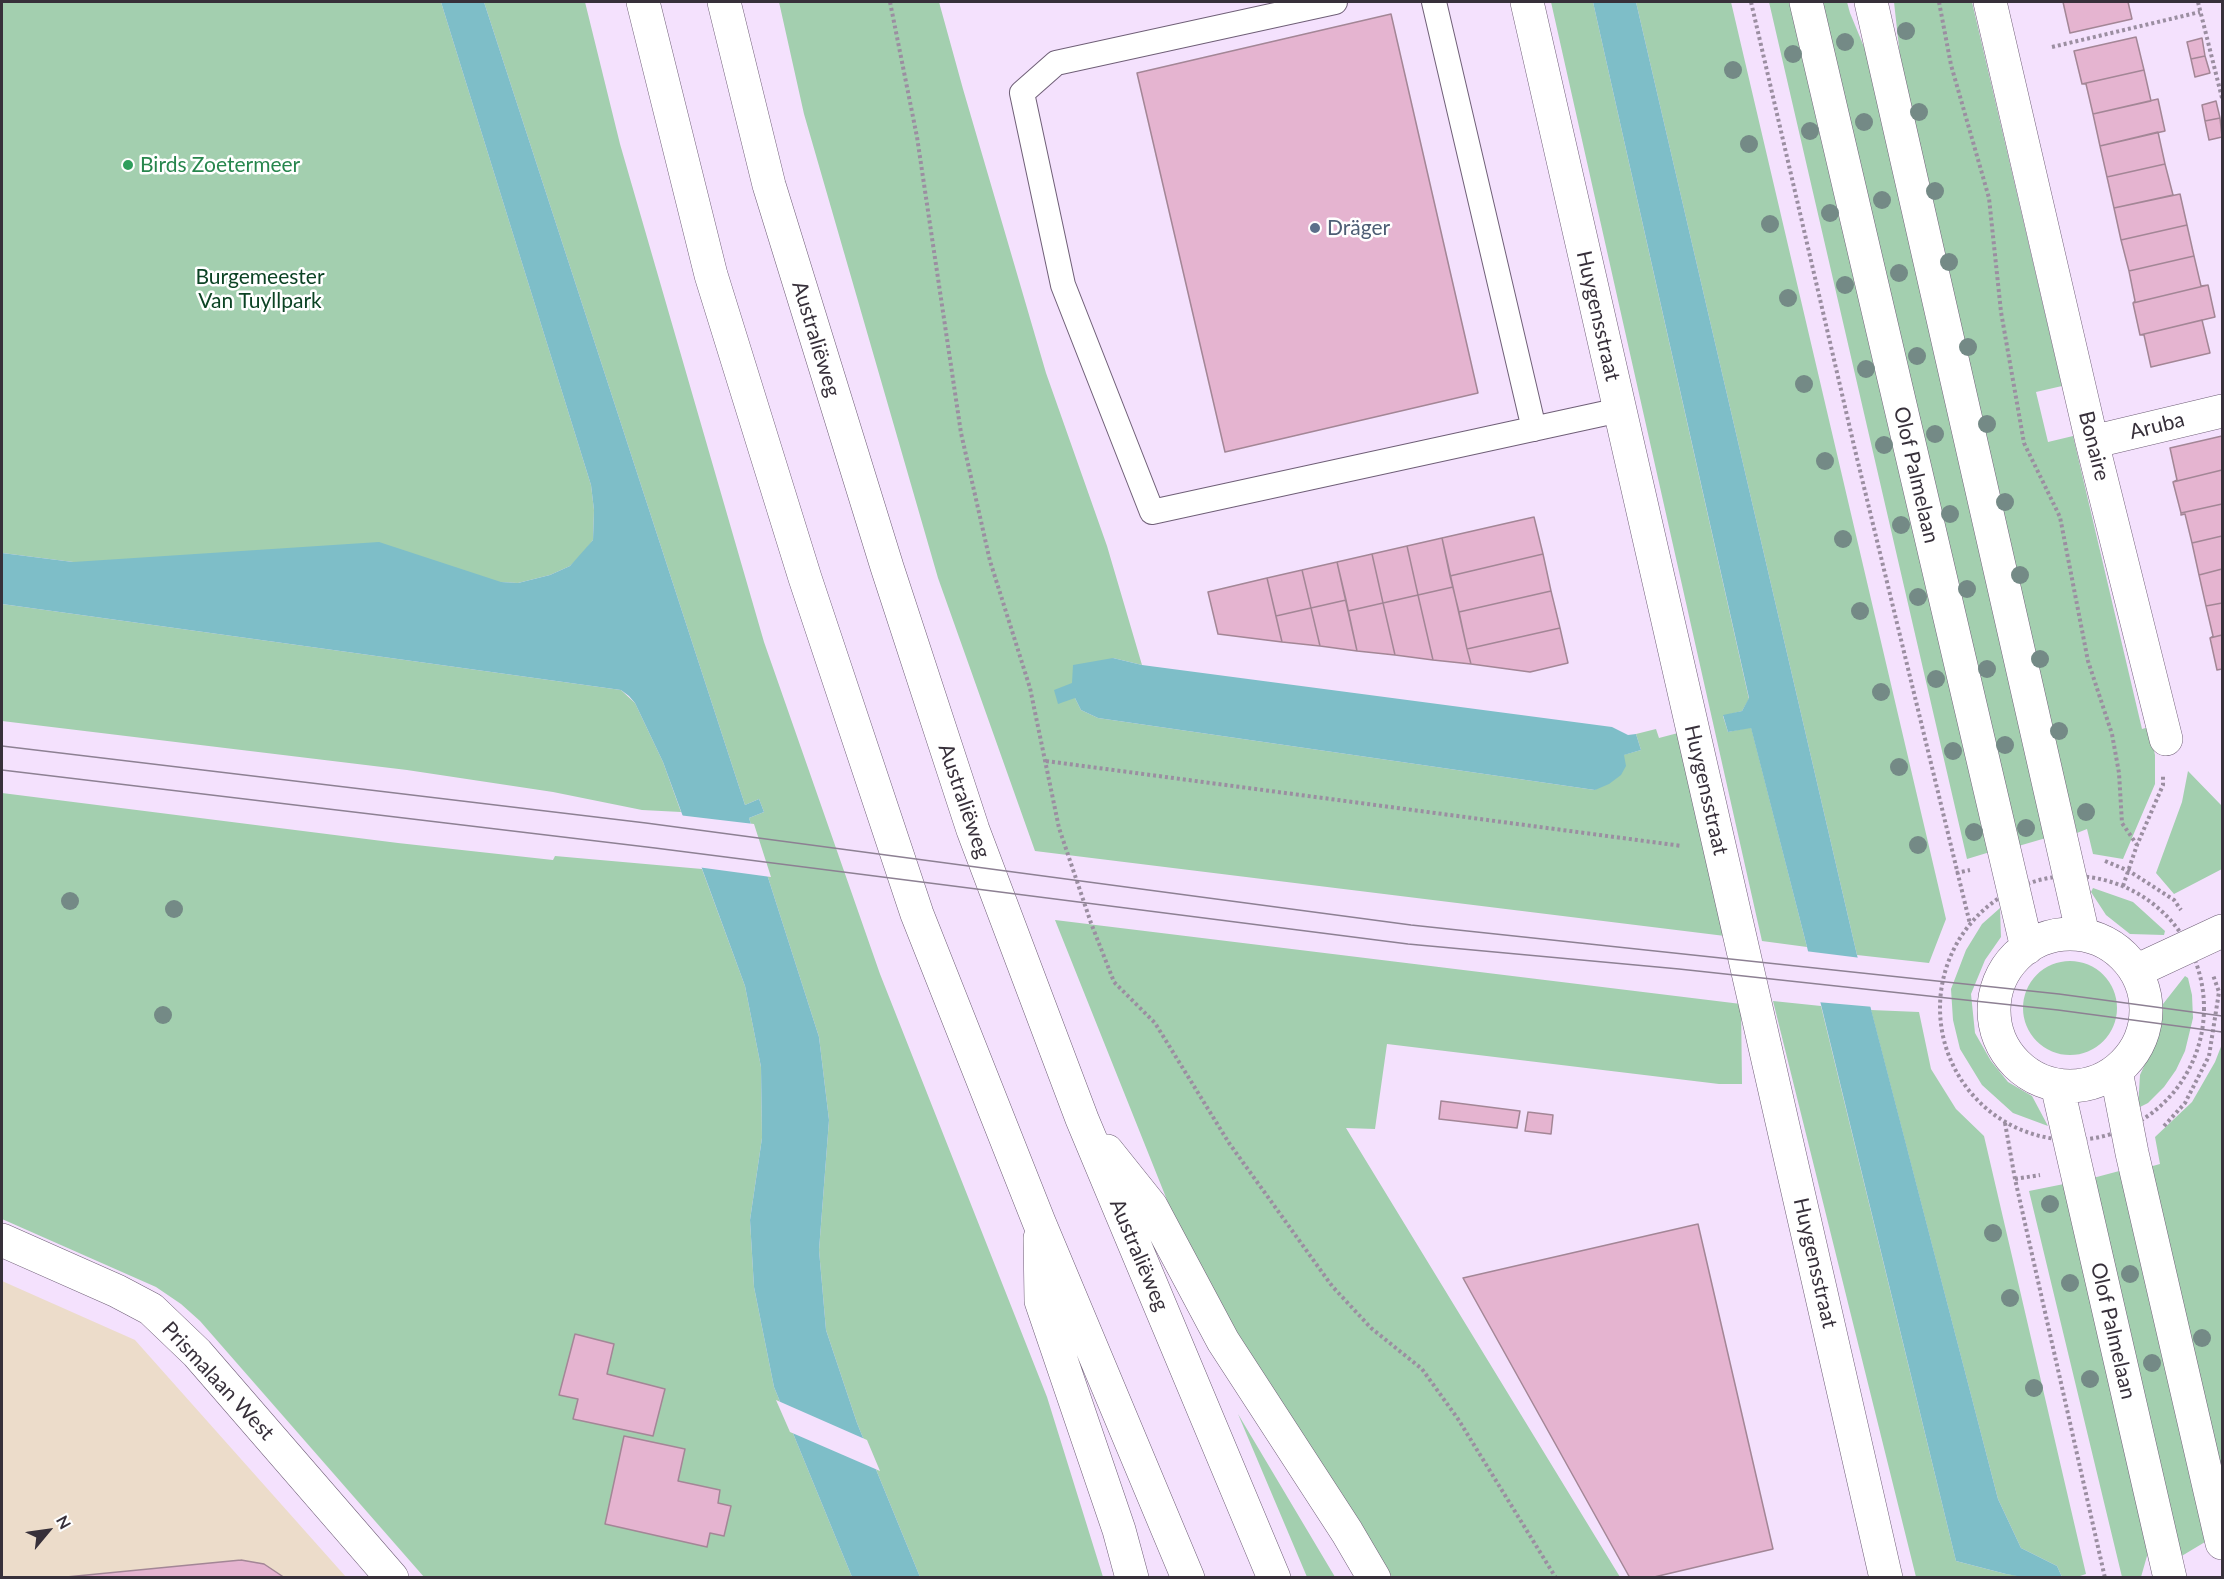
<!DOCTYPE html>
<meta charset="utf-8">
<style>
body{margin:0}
#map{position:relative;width:2224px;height:1579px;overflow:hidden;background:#f4e1fd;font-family:Lato,sans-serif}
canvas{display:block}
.frame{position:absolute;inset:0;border:3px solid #37303a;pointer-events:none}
.north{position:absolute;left:18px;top:1501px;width:60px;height:60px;-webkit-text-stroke:4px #fff;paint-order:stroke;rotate:61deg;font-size:16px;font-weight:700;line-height:24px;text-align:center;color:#37303a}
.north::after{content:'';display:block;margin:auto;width:21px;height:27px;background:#37303a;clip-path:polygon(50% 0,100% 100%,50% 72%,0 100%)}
</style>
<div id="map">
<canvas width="2224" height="1579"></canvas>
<div class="frame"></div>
<div class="north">N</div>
</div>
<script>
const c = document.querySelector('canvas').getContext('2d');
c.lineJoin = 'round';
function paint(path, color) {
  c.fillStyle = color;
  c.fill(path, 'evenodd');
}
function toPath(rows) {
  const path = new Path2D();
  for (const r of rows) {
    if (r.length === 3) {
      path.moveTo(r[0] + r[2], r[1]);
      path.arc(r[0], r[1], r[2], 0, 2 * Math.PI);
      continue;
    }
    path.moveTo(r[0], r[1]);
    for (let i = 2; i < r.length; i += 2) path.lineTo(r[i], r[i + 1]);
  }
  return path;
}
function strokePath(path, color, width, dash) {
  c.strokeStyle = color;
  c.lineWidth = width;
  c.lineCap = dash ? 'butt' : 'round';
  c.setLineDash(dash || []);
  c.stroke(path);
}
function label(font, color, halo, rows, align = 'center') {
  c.font = font + ' Lato,sans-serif';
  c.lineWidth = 5;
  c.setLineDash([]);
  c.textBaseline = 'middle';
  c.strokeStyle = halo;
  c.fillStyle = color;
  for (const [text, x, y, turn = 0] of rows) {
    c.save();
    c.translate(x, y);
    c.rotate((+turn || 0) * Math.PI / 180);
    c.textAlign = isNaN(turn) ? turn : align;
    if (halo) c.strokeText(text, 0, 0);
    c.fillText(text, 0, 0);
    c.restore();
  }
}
paint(toPath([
 [2,1281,135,1340,346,1577,2,1578]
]), '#ecdcca');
paint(toPath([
 [2,2,441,2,591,485,594,510,593,540,581,556,570,566,550,575,518,583,73,562,2,553],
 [484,2,585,2,620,144,764,642,880,974,1047,1397,1103,1577,920,1577,857,1423,826,1330,819,1250,829,1120,819,1037,749,818,764,812,759,799,745,805],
 [779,2,939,2,963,89,1046,373,1107,546,1142,665,1113,658,1075,698,1081,710,1098,718,1595,790,1623,755,1641,750,1636,734,1656,729,1659,738,1678,733,1725,936,1035,851,938,578,804,114],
 [1551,2,1593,2,1749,699,1742,711,1723,716,1728,732,1751,727,1807,947,1762,941],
 [1636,2,1731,2,1946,919,1929,963,1857,955],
 [1769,2,1797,2,1990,852,1967,859],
 [1820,2,1847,2,1850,13,1876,76,2046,838,2015,847],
 [1894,2,1972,2,2062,386,2036,392,2048,442,2073,436,2142,729,2149,727,2155,755,2155,784,2123,859,2093,854,2087,829,2077,833,1907,120],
 [2,604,621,690,635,703,663,762,681,812,642,810,553,792,407,770,2,721],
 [2188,771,2221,805,2222,804,2222,869,2174,894,2156,873,2182,802],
 [2,793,398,843,553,860,555,856,702,869,745,986,761,1067,762,1138,750,1220,754,1287,774,1387,852,1577,424,1577,200,1321,181,1304,156,1287,2,1219],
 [2093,888,2133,902,2165,931,2164,935,2130,934,2106,915,2091,892],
 [2000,908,2001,937,1985,960,1971,994,1975,1033,1991,1061,2008,1082,2032,1096,2048,1126,2013,1113,1982,1085,1960,1049,1953,1020,1951,989,1966,950,1982,924],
 [1055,920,1741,1004,1742,1084,1719,1084,1387,1044,1375,1129,1346,1128,1620,1577,1392,1577,1295,1438,1175,1220],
 [2070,1008,47],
 [2185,976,2188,978,2192,995,2193,1018,2185,1051,2176,1070,2164,1087,2148,1103,2138,1108,2140,1075,2160,1031,2163,1004],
 [1773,1001,1821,1006,1956,1561,2006,1574,2028,1577,1916,1577],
 [1871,1010,1919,1012,1931,1069,1956,1109,1984,1136,2086,1574,2077,1577,2062,1577,2057,1566,2021,1548,1998,1499],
 [2222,1044,2222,1474,2149,1167,2160,1164,2155,1137,2192,1102,2215,1062],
 [2123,1170,2205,1542,2180,1557,2093,1178],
 [2064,1184,2151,1542,2141,1577,2122,1577,2029,1191],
 [1238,1414,1335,1577,1307,1577]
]), '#a3cfaf');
paint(toPath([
 [441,2,484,2,745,805,759,799,764,812,749,818,819,1037,829,1120,819,1250,826,1330,857,1423,920,1577,852,1577,774,1387,754,1287,750,1220,762,1138,761,1067,745,986,663,762,635,703,629,696,621,690,2,604,2,553,73,562,379,542,501,582,518,583,550,575,570,566,593,540,594,510,591,485],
 [1593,2,1636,2,1857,955,1998,1499,2021,1548,2057,1566,2062,1577,2028,1578,2006,1574,1956,1561,1807,947,1751,728,1728,732,1723,715,1742,711,1749,698],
 [1113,658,1142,665,1612,727,1628,735,1636,734,1641,750,1624,755,1626,766,1621,775,1609,784,1595,790,1098,718,1081,710,1075,698,1058,704,1054,690,1072,683,1073,665]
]), '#7ebec8');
paint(toPath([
 [678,815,754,824,771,877,697,867],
 [1805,951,1861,958,1874,1007,1817,1002],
 [776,1400,867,1440,880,1471,790,1432]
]), '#f4e1fd');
const building = toPath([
 [2063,2,2128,2,2132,19,2070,33,2063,2],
 [1391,14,1478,393,1225,452,1137,73,1391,14],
 [2136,37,2144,70,2082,84,2074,51,2136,37],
 [2202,38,2205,56,2191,59,2187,42,2202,38],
 [2205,56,2210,73,2195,77,2191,59,2205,56],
 [2144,70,2151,101,2093,114,2086,84,2082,84,2144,70],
 [2158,99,2165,131,2100,146,2093,114,2158,99],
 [2216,101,2220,118,2205,121,2202,105,2216,101],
 [2220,118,2222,137,2209,140,2205,121,2220,118],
 [2158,132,2165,164,2107,177,2100,146,2158,132],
 [2165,164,2173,195,2114,208,2107,177,2165,164],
 [2180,194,2187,225,2121,240,2114,208,2180,194],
 [2187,225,2194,256,2129,271,2121,240,2187,225],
 [2194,256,2201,286,2208,285,2133,303,2135,301,2129,271,2194,256],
 [2208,285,2215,317,2140,335,2133,303,2208,285],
 [2202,320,2210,353,2151,367,2144,335,2140,335,2202,320],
 [2222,436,2222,470,2173,482,2177,480,2170,448,2222,436],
 [2222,470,2222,504,2181,513,2173,482,2222,470],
 [2222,504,2222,536,2192,543,2185,514,2181,515,2181,513,2222,504],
 [1534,517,1543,554,1450,576,1442,538,1534,517],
 [2222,536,2222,569,2199,575,2192,543,2222,536],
 [1442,538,1453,587,1418,595,1407,546,1442,538],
 [1407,546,1418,595,1383,603,1372,554,1407,546],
 [1372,554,1383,603,1348,611,1337,562,1372,554],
 [1543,554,1551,591,1459,612,1450,576,1543,554],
 [1337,562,1346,600,1311,608,1302,570,1337,562],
 [2222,569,2222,603,2206,606,2199,575,2222,569],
 [1302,570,1311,608,1276,616,1267,578,1302,570],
 [1267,578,1282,642,1218,634,1208,592,1267,578],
 [1453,587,1467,649,1471,664,1433,660,1418,595,1453,587],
 [1551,591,1560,628,1467,649,1459,612,1551,591],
 [1418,595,1433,660,1395,655,1383,603,1418,595],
 [1346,600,1357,651,1320,646,1311,608,1346,600],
 [1383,603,1395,655,1357,651,1348,611,1383,603],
 [2222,603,2222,635,2210,638,2213,636,2206,606,2222,603],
 [1311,608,1320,646,1282,642,1276,616,1311,608],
 [1560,628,1568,663,1530,672,1471,664,1467,649,1560,628],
 [2222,635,2222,669,2217,670,2210,638,2222,635],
 [1441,1101,1520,1111,1517,1128,1439,1119,1441,1101],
 [1528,1112,1553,1115,1551,1134,1525,1131,1528,1112],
 [1698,1224,1773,1549,1650,1578,1630,1578,1463,1278,1698,1224],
 [575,1334,614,1344,607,1374,665,1389,653,1436,573,1419,578,1399,559,1395,575,1334],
 [624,1436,685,1449,678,1481,720,1490,718,1503,731,1506,724,1536,710,1533,707,1547,605,1524,624,1436],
 [241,1560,264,1564,285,1578,56,1578,241,1560]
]);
paint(building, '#e5b4d0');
strokePath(building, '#a38696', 1.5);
const lane = toPath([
 [1335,2,1056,63,1022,93,1063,285,1152,512,1620,410],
 [1434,2,1534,429]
]);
const street = toPath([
 [1527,2,1886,1578],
 [1990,2,2092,442,2166,739],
 [2092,442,2222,411],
 [2136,971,2222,931],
 [2,1240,117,1291,151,1309,197,1353,392,1578]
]);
const secondary = toPath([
 [1806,2,2027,948],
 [1871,2,2083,935],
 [2070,1010,76],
 [2116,1071,2132,1153,2222,1543],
 [2057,1085,2170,1578]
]);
const primary = toPath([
 [643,2,711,275,805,578,917,914,1039,1222,1188,1578],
 [724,2,769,185,887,567,973,830,1082,1119,1274,1578],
 [1107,1151,1151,1206,1223,1341,1347,1532,1374,1578],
 [1040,1238,1041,1301,1119,1530,1132,1578]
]);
strokePath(lane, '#6f5f77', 26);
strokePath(street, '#6f5f77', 34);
strokePath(secondary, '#6f5f77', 34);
strokePath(primary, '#6f5f77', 34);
strokePath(toPath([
 [890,2,917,137,961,433,990,561,1030,688,1059,828,1091,923,1114,982,1155,1023,1229,1143,1332,1286,1371,1328,1422,1369,1458,1419,1556,1578],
 [1751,2,1855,450,1970,924],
 [1939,2,1951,65,1989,198,2001,312,2024,443,2060,517,2088,661,2112,734,2119,773,2122,823,2137,845],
 [2198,2,2222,98],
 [2052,47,2200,12],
 [1046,761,1682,846],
 [2105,861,2129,871,2174,900,2181,910],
 [1956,873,1970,870],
 [2072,1008,132],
 [2123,886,2137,845,2163,785,2163,775],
 [2005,1123,2015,1179,2105,1578],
 [2164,1126,2185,1103,2209,1056,2219,992,2213,975],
 [2015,1179,2040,1175]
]), '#9b8ea1', 4, [3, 3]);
strokePath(lane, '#fff', 24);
strokePath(street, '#fff', 33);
strokePath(secondary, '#fff', 33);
strokePath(primary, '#fff', 33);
strokePath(toPath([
 [2,746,646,823,1411,925,2059,994,2222,1016],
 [2,770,655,848,1408,944,1679,969,2058,1010,2222,1032]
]), '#8d8093', 1.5);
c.fillStyle = '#748a86';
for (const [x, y] of [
 [1906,31],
 [1845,42],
 [1793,54],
 [1733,70],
 [1919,112],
 [1864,122],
 [1810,131],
 [1749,144],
 [1935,191],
 [1882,200],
 [1830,213],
 [1770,224],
 [1949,262],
 [1899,273],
 [1845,285],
 [1788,298],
 [1968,347],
 [1917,356],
 [1866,369],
 [1804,384],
 [1987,424],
 [1935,434],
 [1884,445],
 [1825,461],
 [2005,502],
 [1950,514],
 [1901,525],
 [1843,539],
 [2020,575],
 [1967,589],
 [1918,597],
 [1860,611],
 [2040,659],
 [1987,669],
 [1936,679],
 [1881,692],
 [2059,731],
 [2005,745],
 [1953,751],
 [1899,767],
 [2086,812],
 [2026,828],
 [1974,832],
 [1918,845],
 [70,901],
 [174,909],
 [163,1015],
 [2050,1204],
 [1993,1233],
 [2130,1274],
 [2070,1283],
 [2010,1298],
 [2202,1338],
 [2152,1363],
 [2090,1379],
 [2034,1388]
]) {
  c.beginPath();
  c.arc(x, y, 9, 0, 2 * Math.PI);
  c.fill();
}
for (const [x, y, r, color] of [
 [128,165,6,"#2e9e5b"],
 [1315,228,6,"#5c6f8a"]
]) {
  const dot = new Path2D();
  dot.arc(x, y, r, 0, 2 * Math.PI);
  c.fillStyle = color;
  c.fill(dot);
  strokePath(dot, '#fff', 2);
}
label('21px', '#27864d', '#fff', [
 ["Birds Zoetermeer",140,165]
], 'left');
label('21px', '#4e5e75', '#fff', [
 ["Dräger",1327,228]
], 'left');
label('21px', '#0c4324', '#fff', [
 ["Burgemeester",260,277],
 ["Van Tuyllpark",260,301]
]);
label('21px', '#37303a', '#fff', [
 ["Huygensstraat",1598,316,77],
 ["Australiëweg",816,339,73],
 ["Aruba",2157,426,-14],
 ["Bonaire",2094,446,76],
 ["Olof Palmelaan",1916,475,77],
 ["Huygensstraat",1706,790,77],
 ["Australiëweg",964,801,71],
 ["Australiëweg",1139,1255,67],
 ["Huygensstraat",1815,1263,77],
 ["Olof Palmelaan",2113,1331,77],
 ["Prismalaan West",218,1381,47]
]);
</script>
